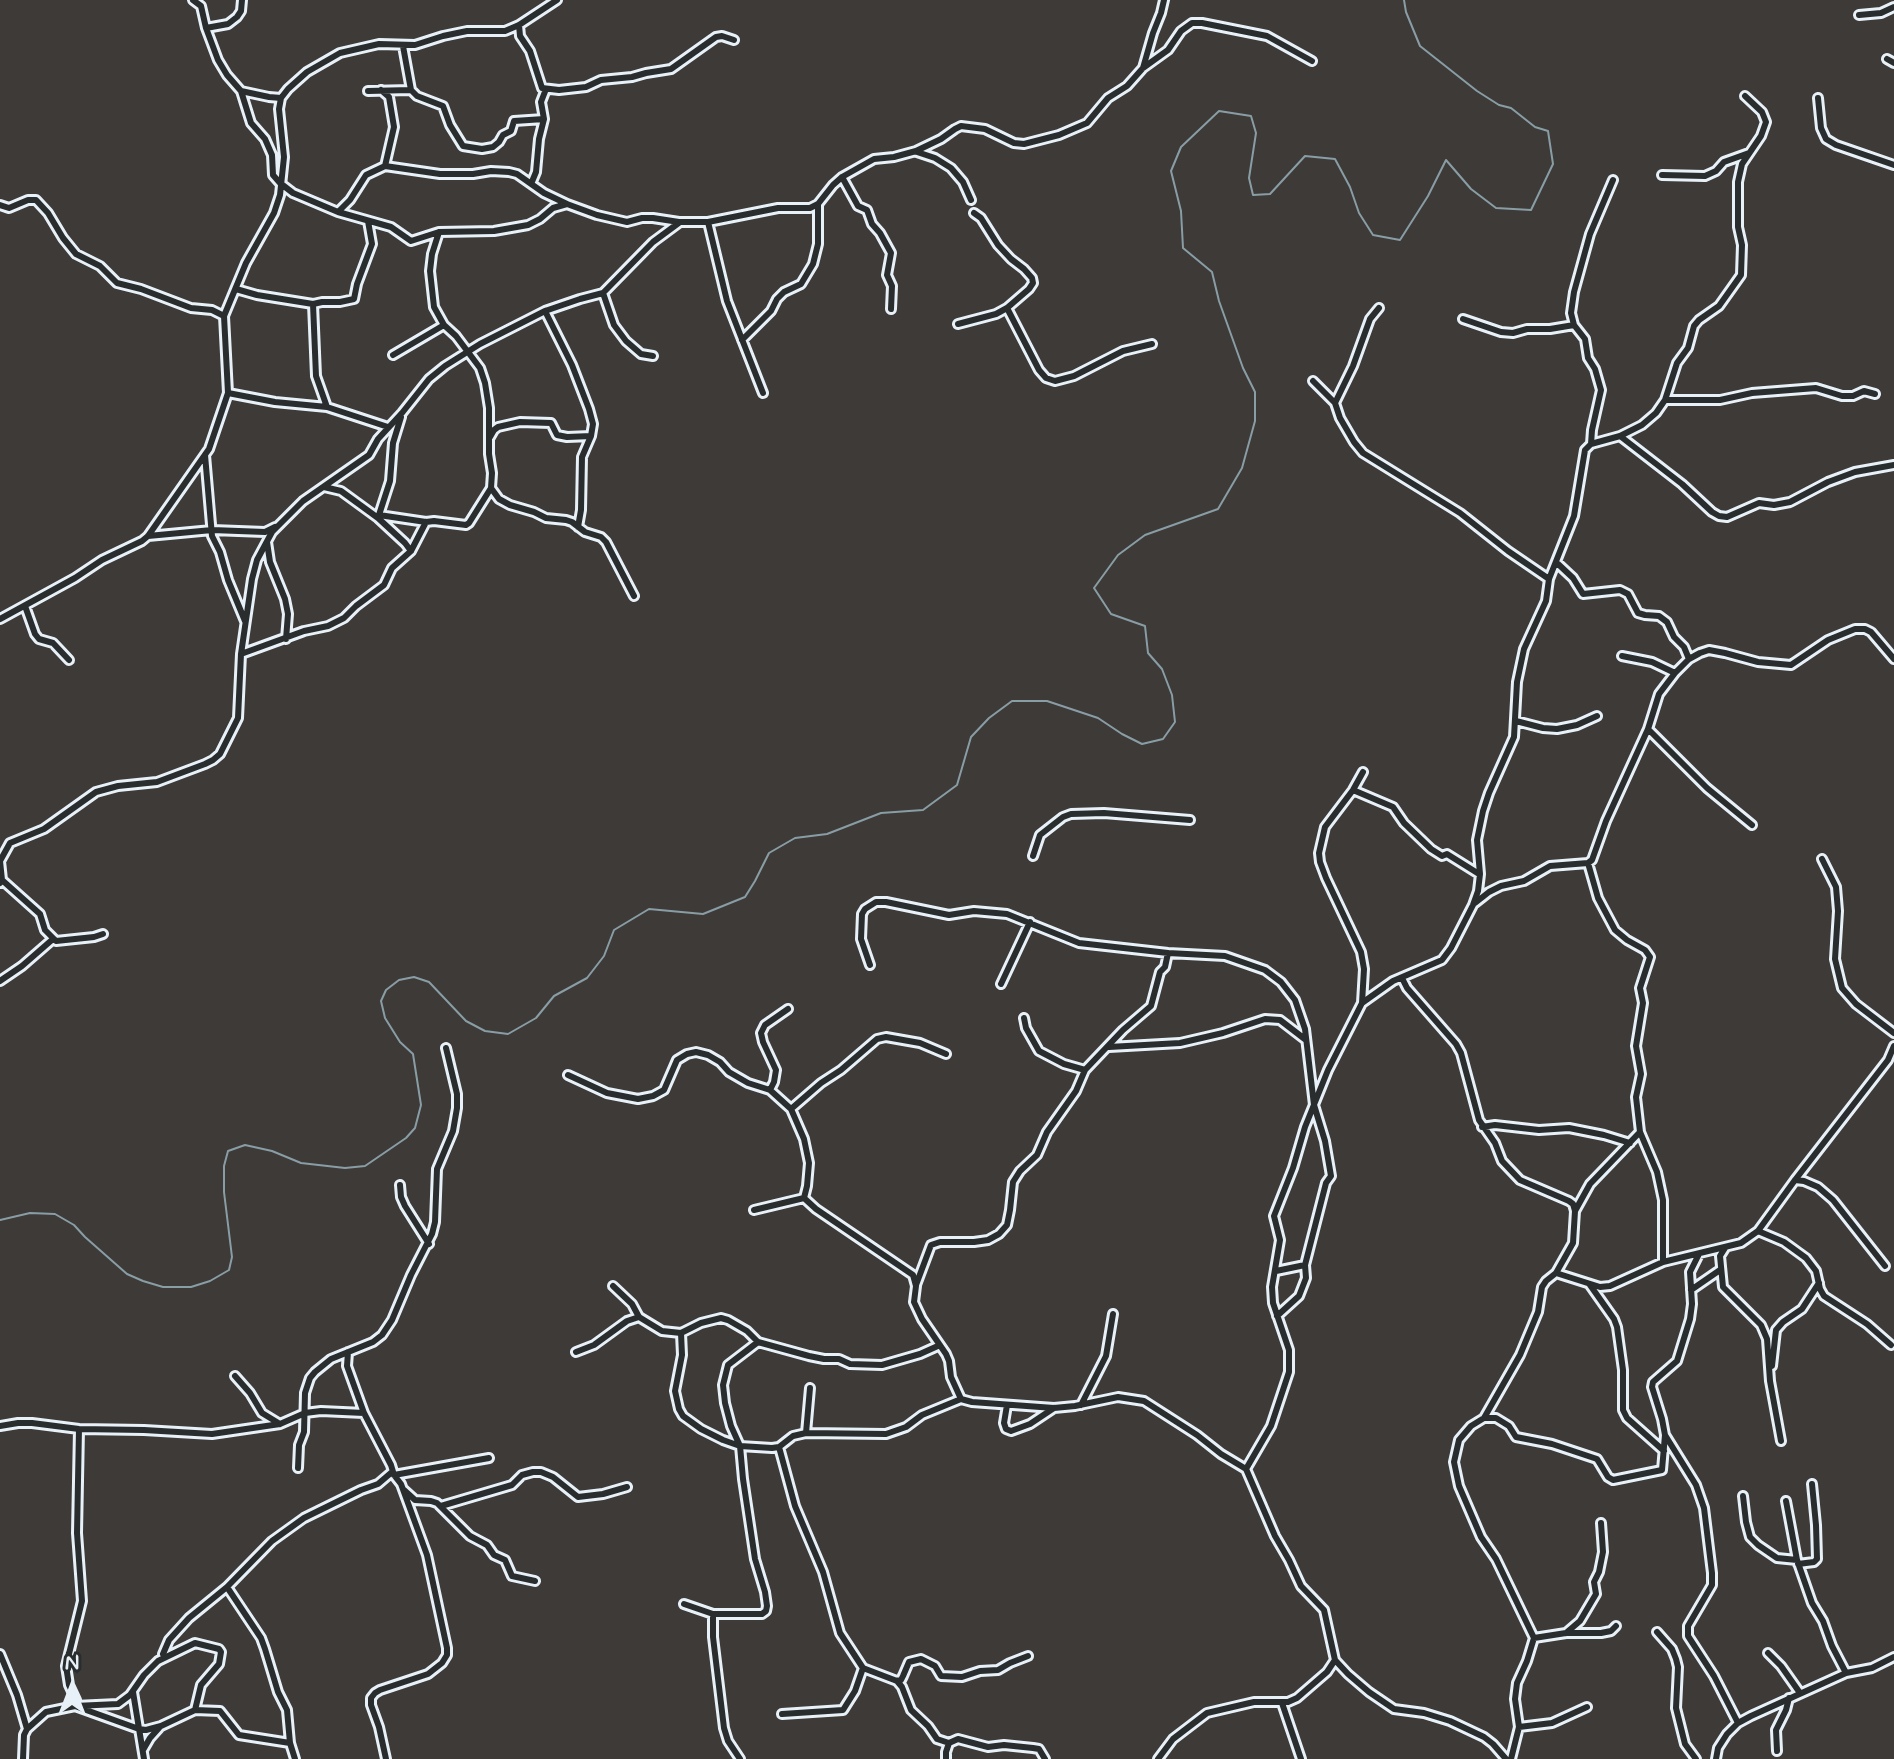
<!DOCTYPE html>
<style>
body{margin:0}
#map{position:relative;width:1894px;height:1759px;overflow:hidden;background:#3d3a38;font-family:Mynerve,sans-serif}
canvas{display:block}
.north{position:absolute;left:32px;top:1647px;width:80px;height:80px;-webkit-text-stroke:6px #2a2d2e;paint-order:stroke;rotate:0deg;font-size:22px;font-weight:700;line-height:32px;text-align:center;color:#e8f1f8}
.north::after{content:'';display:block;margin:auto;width:28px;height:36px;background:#e8f1f8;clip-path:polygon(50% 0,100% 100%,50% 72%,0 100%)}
</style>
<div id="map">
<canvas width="1894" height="1759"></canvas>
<div class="north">N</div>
</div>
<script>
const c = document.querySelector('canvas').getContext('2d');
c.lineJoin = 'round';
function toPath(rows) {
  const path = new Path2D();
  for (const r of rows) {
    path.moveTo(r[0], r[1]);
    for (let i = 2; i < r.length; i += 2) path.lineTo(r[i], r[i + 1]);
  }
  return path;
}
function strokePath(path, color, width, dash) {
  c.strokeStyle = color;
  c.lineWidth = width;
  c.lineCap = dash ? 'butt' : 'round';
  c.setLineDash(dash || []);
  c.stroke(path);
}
strokePath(toPath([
 [0,1220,30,1213,55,1214,74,1225,85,1237,127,1274,143,1281,163,1287,191,1287,210,1281,229,1270,232,1257,224,1192,224,1166,228,1151,245,1145,272,1151,301,1163,345,1168,365,1166,406,1138,415,1128,421,1105,413,1054,400,1042,385,1018,381,1001,386,990,399,980,414,977,429,982,466,1021,485,1031,508,1034,536,1018,554,996,587,978,604,956,614,930,649,909,703,914,745,897,755,881,769,853,795,838,827,834,881,813,923,810,957,785,971,737,989,718,1012,701,1047,701,1098,718,1122,734,1142,744,1163,739,1175,722,1172,695,1162,669,1148,653,1145,626,1111,614,1094,588,1118,555,1145,535,1218,509,1242,468,1255,421,1255,392,1243,368,1219,301,1212,272,1183,248,1181,211,1171,171,1181,147,1219,111,1251,116,1256,133,1249,178,1253,195,1270,194,1305,156,1335,159,1350,187,1359,213,1373,235,1400,240,1428,196,1446,160,1471,189,1496,208,1531,210,1553,164,1548,131,1535,127,1511,108,1499,105,1477,91,1420,46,1406,12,1404,0]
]), '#899da5', 2);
const minor = toPath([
 [193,0,201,6,206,28,218,60,227,75,241,91,251,123,265,139,272,155,273,175,280,183,293,193,338,212,391,227,411,241,439,232,494,231,528,225,540,219,553,208,567,204,597,215,627,222,642,218,653,218,679,222],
 [1859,15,1881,13,1894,7],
 [519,25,520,36,530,51,542,88,559,90,586,87,601,80,632,77,646,73,671,69,716,37,722,36,734,40],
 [206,28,228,24,237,17,241,11,242,0],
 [403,46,411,90,417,96,443,106,450,125,463,146,482,149,493,147,499,142,503,135,511,131,514,121,544,119],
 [1887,59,1894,63],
 [1143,68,1153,33,1161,13,1164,0],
 [241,91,269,97,281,98],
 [368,91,411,90],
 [1818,98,1821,128,1826,139,1836,145,1894,165],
 [917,152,935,158,951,168,963,182,971,200],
 [385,166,440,174,473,174,491,171,509,172,517,174,544,193,567,204],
 [1662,175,1705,176,1716,171,1724,162,1749,153],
 [842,177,858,206,867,210,872,224,880,233,891,253,887,275,892,286,891,309],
 [531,184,536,172,539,139,544,119,541,102,546,89],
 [0,205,9,208,28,200,36,200,48,213,63,238,76,254,100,266,117,283,141,289,191,308,212,310,224,316],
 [338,212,350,200,366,175,385,166,394,127,389,97,381,90],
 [708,222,727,301,763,393],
 [236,289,257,295,313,304,322,302,340,302,354,299,357,284,372,244,368,221],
 [603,293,614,325,626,341,641,354,653,356],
 [313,304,316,376,327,407],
 [1007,308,1039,370,1046,378,1055,381,1074,376,1123,351,1152,344],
 [1379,308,1370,319,1353,366,1335,403,1340,418,1354,442,1363,453,1460,513,1508,551,1549,579],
 [545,311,572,365,589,409,593,424,591,436,582,457,581,510,578,527],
 [1463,319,1501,332,1513,333,1527,329,1550,329,1574,325],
 [958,324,996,314,1007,308,1029,289,1033,283,1032,278,1024,269,1011,259,998,245,981,218,974,213],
 [742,340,771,311,777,299,784,292,801,284,813,264,818,244,818,204],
 [393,355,444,325],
 [1313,381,1335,403],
 [228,393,275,402,327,407,388,427],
 [1665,400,1720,400,1752,393,1816,388,1842,396,1853,396,1864,391,1875,394],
 [1620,436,1682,484,1712,512,1719,516,1727,517,1759,503,1774,505,1790,502,1828,482,1855,472,1894,465],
 [490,437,494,430,498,427,520,422,551,423,557,435,567,437,591,436],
 [1591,444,1592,430,1601,390,1595,369,1588,358,1585,339,1574,325,1571,313,1574,292,1590,234,1613,180],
 [205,455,212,536,220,552,228,580,245,621],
 [324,487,341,491,378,518,405,543,411,551],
 [491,488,499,499,510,505,534,512,546,518,566,520,572,522,585,532,601,537,606,542,634,596],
 [379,515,426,522,434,521,466,525,469,523,491,488,492,473,489,454,489,408,485,383,480,368,456,336,444,325,434,307,430,271,432,254,439,232],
 [378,518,390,481,393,443,401,417],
 [148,536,212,530,265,532,275,527],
 [267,542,270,562,285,599,288,614,286,639],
 [1557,563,1573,578,1583,594,1620,590,1628,594,1638,613,1645,615,1659,616,1667,622,1674,637,1684,647,1689,659],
 [25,606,35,634,39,639,53,643,69,660],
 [0,619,75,578,102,560,142,541,148,536,209,449,228,393,224,316,246,263,274,213,280,195,284,157,279,109,281,98,288,89,307,72,340,53,379,44,415,45,443,36,467,31,505,31,519,25,557,0],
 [241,654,304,631,328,626,344,618,356,606,384,585,392,568,411,551,426,522],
 [1622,656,1652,662,1675,673],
 [1516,721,1543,728,1557,729,1577,725,1597,716],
 [1648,729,1707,788,1752,825],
 [1353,790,1393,807,1404,823,1431,849,1442,856,1447,854,1479,874],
 [1033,856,1040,835,1063,817,1071,814,1104,813,1190,820],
 [1822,859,1836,887,1838,911,1835,959,1842,988,1856,1004,1894,1033],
 [1588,863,1598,898,1615,930,1627,940,1645,950,1650,957,1640,988,1643,1003,1636,1046,1641,1074,1636,1097,1640,1132,1657,1172,1663,1200,1663,1262],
 [2,880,40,914,45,930,56,941,94,937,103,934],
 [0,883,2,880,0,861,10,843,44,829,96,792,118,786,157,782,205,764,213,760,220,754,238,718,241,654,252,579,257,560,272,532,303,501,369,455,378,439,402,413,429,379,445,366,480,344,545,311,580,299,603,293,653,242,680,222,708,222,778,208,810,208,818,204,833,185,842,177,874,159,894,157,916,151,941,139,955,129,961,126,985,129,1014,143,1024,144,1059,135,1087,123,1108,98,1127,86,1143,68,1168,50,1181,31,1192,23,1202,23,1267,36,1312,61],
 [1475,903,1489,892,1501,886,1524,881,1550,866,1588,863,1592,860,1606,821,1648,729,1659,694,1675,673,1689,659,1700,653,1709,650,1725,653,1758,662,1791,665,1828,640,1855,629,1865,629,1871,632,1894,659],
 [870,965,861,939,862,914,865,909,876,902,886,902,949,915,974,911,1007,914,1079,943,1168,953,1225,956,1265,970,1281,982,1295,1000,1305,1029,1314,1105,1325,1141,1331,1176,1326,1183,1305,1265,1276,1271],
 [1402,978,1407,988,1456,1044,1461,1053,1479,1120,1495,1143,1502,1161,1520,1180,1569,1201,1573,1204,1575,1211,1573,1243,1556,1273,1546,1281,1542,1287,1538,1312,1520,1355,1484,1418,1471,1426,1459,1440,1454,1462,1459,1486,1481,1537,1496,1559,1534,1638,1527,1661,1517,1683,1515,1699,1519,1727,1511,1759],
 [0,981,22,966,53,939],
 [1001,984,1030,922],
 [1362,1003,1364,969,1361,952,1326,878,1320,862,1319,853,1325,827,1353,790,1363,772],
 [1024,1018,1026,1028,1039,1051,1064,1064,1085,1070],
 [1109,1047,1180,1043,1223,1033,1265,1019,1280,1020,1306,1040],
 [568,1075,607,1093,638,1099,653,1096,664,1090,677,1060,687,1054,696,1052,708,1055,720,1062,729,1072,748,1083,770,1090,791,1109,804,1139,809,1163,807,1186,804,1198],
 [770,1090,774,1082,776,1070,763,1042,761,1033,765,1025,788,1009],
 [791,1109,821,1083,841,1070,877,1039,886,1037,920,1043,946,1054],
 [1482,1127,1495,1125,1539,1130,1569,1128,1604,1135,1630,1143],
 [1795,1180,1804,1181,1818,1187,1833,1200,1885,1266],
 [400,1185,401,1197,405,1206,429,1244],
 [804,1198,816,1209,913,1275,916,1286,914,1302,922,1319,946,1354,949,1361,951,1377,961,1399,972,1402,1054,1408,1075,1406,1118,1397,1144,1401,1197,1435,1221,1454,1246,1469,1275,1536,1289,1560,1301,1586,1324,1610,1335,1660,1348,1674,1369,1692,1394,1709,1424,1713,1450,1721,1484,1737,1493,1744,1506,1759],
 [754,1210,804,1198],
 [1575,1211,1590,1184,1640,1132],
 [1758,1231,1784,1242,1806,1258,1816,1271,1820,1289,1824,1296,1867,1324,1891,1345],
 [1725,1248,1720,1256,1723,1287,1761,1325,1767,1339,1770,1381,1781,1441],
 [1556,1273,1600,1287,1610,1286,1663,1262,1741,1243,1758,1231,1795,1180,1888,1060,1894,1046],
 [916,1285,931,1245,940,1242,974,1242,988,1240,999,1234,1007,1225,1010,1210,1013,1182,1020,1171,1037,1155,1047,1132,1076,1091,1085,1070,1123,1030,1151,1006,1160,972,1165,967,1168,953],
 [1590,1285,1614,1319,1617,1327,1623,1370,1623,1410,1627,1418,1664,1451],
 [613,1286,632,1304,639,1317],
 [1691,1290,1720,1270],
 [1277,1316,1299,1296,1306,1278,1305,1265],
 [681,1333,682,1355,675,1391,679,1409,683,1416,701,1429,723,1440,740,1446,772,1448,779,1447,793,1436,806,1433,886,1434,906,1427,922,1415,961,1399],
 [348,1352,347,1366,364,1413,391,1465,394,1475,401,1484,427,1555,447,1648,447,1655,442,1663,428,1674,380,1690,375,1693,371,1698,371,1705,379,1727,386,1759],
 [576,1352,594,1345,627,1321,639,1317,662,1331,681,1333,701,1323,721,1318,728,1320,747,1331,758,1342,809,1356,824,1359,839,1359,850,1364,882,1365,920,1354,940,1345],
 [1772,1366,1776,1330,1783,1322,1802,1309,1819,1283],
 [235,1376,250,1393,262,1413,280,1424],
 [1007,1405,1004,1423,1006,1429,1011,1431,1030,1424,1054,1408],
 [1081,1405,1106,1356,1113,1314],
 [1484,1418,1496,1418,1509,1426,1516,1437,1552,1444,1597,1459,1608,1477,1613,1480,1662,1470,1665,1435,1662,1419,1652,1387,1653,1382,1677,1361,1690,1319,1692,1304,1690,1272,1699,1254],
 [0,1426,18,1423,32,1423,79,1429,144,1430,212,1434,280,1424,305,1413,321,1411,364,1413],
 [806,1433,810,1388],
 [1665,1435,1696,1485,1704,1508,1712,1573,1712,1585,1688,1626,1688,1636,1714,1676,1738,1723],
 [779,1447,795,1506,823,1572,840,1633,863,1668,897,1681,901,1680,903,1676,909,1662,921,1659,935,1666,941,1676,962,1677,980,1671,998,1670,1010,1663,1028,1656],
 [298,1468,299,1445,304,1432,305,1393,310,1378,315,1372,331,1359,373,1342,382,1335,392,1320,411,1275,432,1234,435,1222,437,1169,453,1131,457,1108,457,1094,446,1048],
 [1246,1469,1271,1426,1289,1372,1289,1350,1273,1303,1272,1287,1280,1240,1274,1216,1293,1168,1305,1127,1328,1070,1362,1003,1393,981,1442,960,1451,948,1473,905,1478,891,1480,874,1477,840,1483,811,1489,793,1514,737,1517,682,1524,649,1546,601,1549,579,1574,516,1585,450,1591,444,1620,436,1642,425,1656,413,1665,400,1677,363,1688,348,1694,326,1699,320,1719,306,1741,275,1742,245,1738,227,1738,182,1742,164,1761,136,1766,122,1762,112,1745,96],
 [394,1475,489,1458],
 [404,1490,415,1500,431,1501,437,1503,470,1536,487,1545,494,1555,505,1560,512,1576,535,1581],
 [1743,1496,1746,1522,1750,1537,1758,1545,1777,1558,1797,1560],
 [1786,1501,1797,1560,1812,1603,1823,1621,1832,1646,1846,1673],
 [441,1506,512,1485,522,1475,533,1472,541,1472,553,1477,578,1497,603,1494,627,1487],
 [1798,1564,1814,1562,1817,1559,1816,1525,1812,1484],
 [227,1587,261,1638,265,1649,278,1692,287,1710,290,1743,295,1759],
 [684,1604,713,1614,762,1614,766,1611,767,1606,765,1592,755,1559,743,1479,740,1446,731,1426,725,1403,723,1385,728,1365,758,1342],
 [713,1614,713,1637,724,1728,728,1741,740,1759],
 [1657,1632,1672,1649,1676,1659,1678,1667,1676,1708,1685,1744,1696,1759],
 [1566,1633,1580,1621,1596,1594,1594,1582,1599,1572,1603,1552,1601,1523],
 [1534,1638,1566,1633,1601,1633,1611,1631,1616,1626],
 [1768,1653,1781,1666,1800,1693],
 [0,1654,17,1695,27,1729],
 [163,1654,169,1640,189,1618,227,1587,272,1541,304,1518,361,1490,378,1484,392,1472],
 [897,1681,902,1687,911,1710,928,1726,937,1739,949,1743],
 [133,1692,144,1759],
 [1282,1703,1301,1759],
 [75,1706,76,1700,69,1685,66,1666,82,1601,77,1533,79,1429],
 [195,1710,220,1711,239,1735,290,1743],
 [782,1714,843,1710,855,1691,863,1668],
 [1519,1727,1552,1723,1587,1707],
 [143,1750,150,1738,159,1728],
 [1777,1751,1776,1730,1786,1710,1789,1698],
 [23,1759,24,1735,27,1729,46,1712,75,1706,118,1704,130,1695,144,1675,158,1661,195,1643,219,1649,221,1652,219,1664,201,1685,195,1710,161,1726,146,1730,139,1729,75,1706],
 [946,1759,946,1752,949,1743,958,1739,988,1747,1004,1745,1033,1748,1039,1749,1045,1759],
 [1158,1759,1173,1739,1207,1713,1254,1702,1288,1702,1297,1698,1327,1672,1335,1660],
 [1716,1759,1718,1748,1727,1734,1738,1723,1751,1716,1846,1673,1872,1668,1894,1657]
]);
strokePath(minor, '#e8f1f8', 12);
strokePath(minor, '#2a2d2e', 6);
</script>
